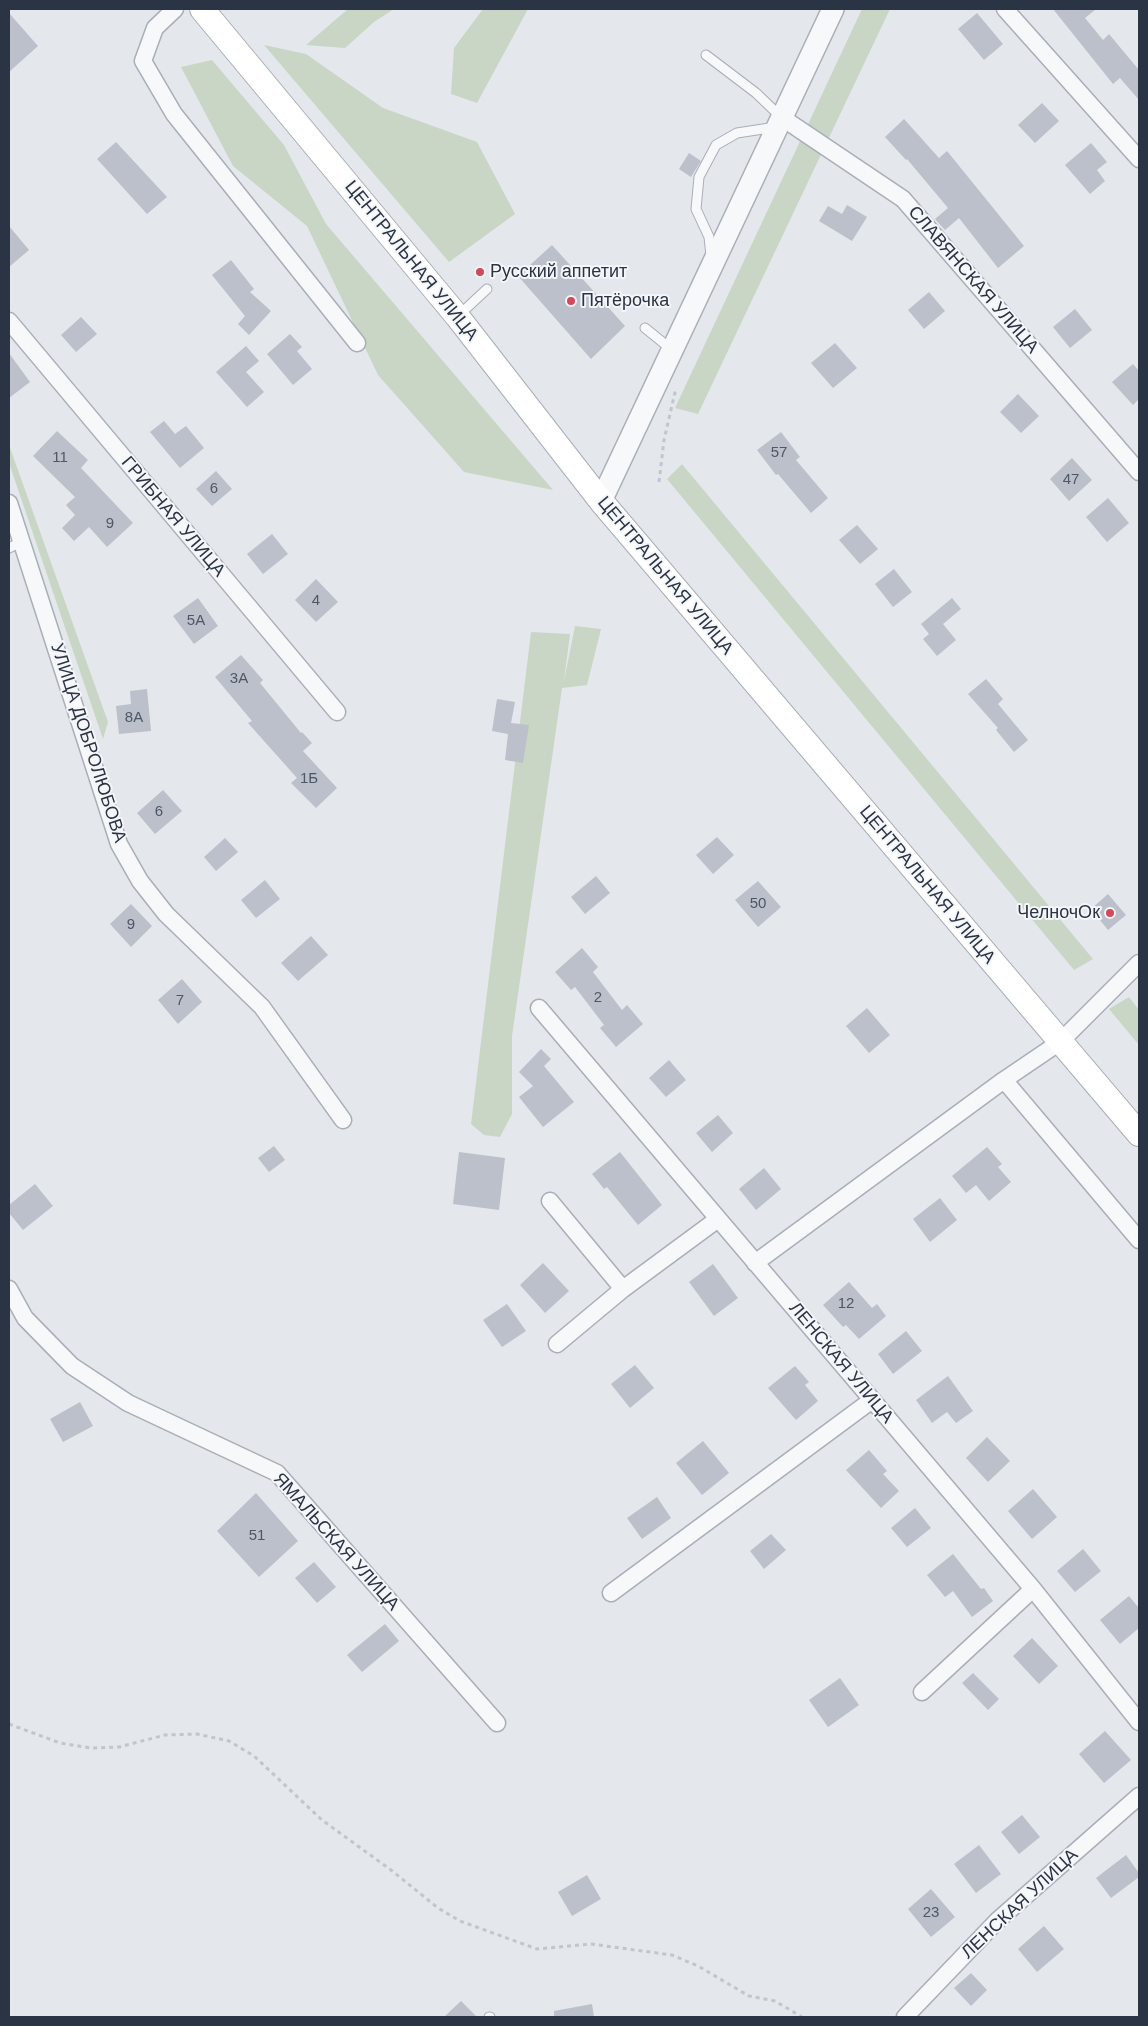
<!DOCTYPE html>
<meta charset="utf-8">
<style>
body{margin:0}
#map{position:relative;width:1148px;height:2026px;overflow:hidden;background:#e4e7ec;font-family:Helvetica,sans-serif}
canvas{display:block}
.frame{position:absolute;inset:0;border:10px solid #2b3445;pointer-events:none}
</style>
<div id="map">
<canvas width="1148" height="2026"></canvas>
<div class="frame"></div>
</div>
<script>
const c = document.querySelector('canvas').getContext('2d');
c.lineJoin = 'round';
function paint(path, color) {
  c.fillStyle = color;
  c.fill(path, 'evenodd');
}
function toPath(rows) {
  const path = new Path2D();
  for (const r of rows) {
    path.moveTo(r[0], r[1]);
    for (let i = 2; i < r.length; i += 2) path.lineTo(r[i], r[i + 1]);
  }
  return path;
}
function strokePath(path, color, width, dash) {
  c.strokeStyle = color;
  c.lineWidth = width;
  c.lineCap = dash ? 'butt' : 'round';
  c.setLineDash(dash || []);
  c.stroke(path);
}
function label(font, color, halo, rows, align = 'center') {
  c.font = font + ' Helvetica,sans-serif';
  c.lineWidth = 4;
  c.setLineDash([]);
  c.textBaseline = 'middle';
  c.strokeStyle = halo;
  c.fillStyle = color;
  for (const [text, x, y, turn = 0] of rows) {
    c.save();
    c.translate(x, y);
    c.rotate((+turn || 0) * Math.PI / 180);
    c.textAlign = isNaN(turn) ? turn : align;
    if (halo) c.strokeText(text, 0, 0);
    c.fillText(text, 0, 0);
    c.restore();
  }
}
paint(toPath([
 [348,9,394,9,374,22,345,48,306,45],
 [483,9,528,9,477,103,451,94,454,48],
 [862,9,890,9,698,414,675,408],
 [264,45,306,54,383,108,477,142,515,214,449,262],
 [212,60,284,145,326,224,553,490,464,472,378,375,307,226,233,166,181,67],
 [9,445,108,722,103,739,9,463],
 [682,464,1093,959,1074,970,667,479],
 [575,626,601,629,587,685,562,688,512,1036,512,1114,500,1137,484,1135,471,1124,531,632,570,634,564,681],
 [1129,997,1139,1010,1139,1045,1109,1009]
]), '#c9d6c5');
paint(toPath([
 [1053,9,1096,9,1085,18,1103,40,1109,34,1139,70,1139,100,1120,78,1113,84],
 [9,13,38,46,9,72],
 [977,13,1003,44,984,60,958,29],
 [1042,103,1059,121,1035,143,1018,125],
 [904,119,939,158,947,151,1024,246,998,268,959,218,945,230,935,219,948,208,907,159,906,160,885,137],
 [116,142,167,197,147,214,97,159],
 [1091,143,1107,162,1097,170,1105,181,1090,194,1065,165],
 [689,153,701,161,691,177,679,169],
 [847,205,867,217,852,241,819,221,828,206,842,214],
 [9,226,29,250,9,267],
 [552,245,625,326,591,359,518,276],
 [231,260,254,289,250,292,271,311,249,335,238,324,245,316,212,275],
 [929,292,945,311,924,329,908,310],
 [1075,309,1092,330,1070,348,1053,327],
 [81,317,97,334,76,352,61,335],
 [290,334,302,347,297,351,312,369,293,385,267,354],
 [835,343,857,368,833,388,811,363],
 [246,346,259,361,246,372,264,392,247,407,216,372],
 [9,353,30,382,9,398],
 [1133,364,1139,371,1139,399,1133,405,1112,382],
 [1018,394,1039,416,1021,433,1000,412],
 [164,421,175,434,186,426,204,448,180,468,150,432],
 [57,431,88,460,81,468,133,523,107,547,89,527,74,541,62,528,75,515,66,505,75,497,33,456],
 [781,432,800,457,796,460,828,498,811,513,778,474,776,475,757,450],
 [1072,458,1092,480,1069,501,1050,479],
 [216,471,232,489,212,506,196,489],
 [1108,498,1129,523,1107,542,1086,517],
 [857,525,878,549,860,564,839,540],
 [272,534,288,554,263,574,247,554],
 [894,569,912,592,893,607,875,584],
 [316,579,338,602,316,622,295,600],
 [198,598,218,626,194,644,173,616],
 [952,598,961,609,943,624,956,640,937,656,923,639,929,634,921,624],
 [241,655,263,680,260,683,301,733,302,732,312,743,303,751,337,788,316,808,291,783,297,778,248,723,252,721,215,677],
 [986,679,1003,699,998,704,1028,740,1014,752,996,730,998,728,968,694],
 [147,689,151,731,119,734,116,706,131,704,130,691],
 [497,699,515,702,511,723,529,725,523,763,505,760,508,734,492,731],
 [163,790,182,811,155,834,137,813],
 [717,837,734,855,713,874,696,855],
 [225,838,238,852,216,871,204,857],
 [596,876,610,893,585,914,571,897],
 [265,880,280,899,256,918,241,900],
 [758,881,781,907,758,927,735,900],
 [1108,894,1126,915,1108,930,1091,909],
 [131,904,152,926,131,947,110,924],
 [311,936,328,955,298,981,281,963],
 [582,948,598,967,593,972,622,1010,627,1005,643,1024,616,1047,600,1028,604,1025,575,987,571,990,555,972],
 [182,979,202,1002,178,1024,158,1000],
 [867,1008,890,1035,869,1053,846,1026],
 [541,1049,551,1059,544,1066,574,1102,543,1127,519,1097,533,1086,519,1072],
 [669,1060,686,1080,666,1097,649,1078],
 [718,1115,733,1133,712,1152,696,1133],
 [274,1146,285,1160,269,1172,258,1158],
 [987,1147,1002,1164,998,1167,1011,1182,989,1201,976,1185,966,1193,952,1176],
 [459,1152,505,1158,499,1210,453,1204],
 [620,1152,662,1205,638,1225,607,1187,604,1189,592,1174],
 [764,1168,781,1189,756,1210,739,1189],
 [35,1184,53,1206,23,1230,9,1213,9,1205],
 [940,1198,957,1220,930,1242,913,1219],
 [543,1263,569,1291,545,1313,520,1285],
 [713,1264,738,1298,714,1316,689,1282],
 [849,1282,872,1308,877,1304,886,1316,859,1339,846,1325,843,1327,823,1305],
 [507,1304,526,1331,502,1347,483,1320],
 [906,1331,922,1351,893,1374,878,1354],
 [635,1365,654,1388,630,1408,611,1384],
 [795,1366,809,1382,805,1385,818,1401,796,1420,768,1388],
 [948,1376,973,1411,956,1423,947,1412,932,1423,916,1400],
 [80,1402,93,1426,63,1442,50,1419],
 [987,1437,1010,1461,988,1482,966,1458],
 [703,1441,729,1473,702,1495,676,1463],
 [869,1450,887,1471,883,1474,899,1491,881,1508,846,1470],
 [1033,1489,1057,1517,1032,1539,1008,1511],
 [256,1493,298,1541,259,1577,217,1531],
 [657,1497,671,1518,642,1539,627,1518],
 [915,1508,931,1528,907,1547,891,1528],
 [771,1534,786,1550,764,1569,750,1551],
 [1083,1549,1101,1571,1075,1592,1057,1571],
 [953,1554,981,1589,984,1588,993,1601,972,1617,953,1591,945,1597,927,1575],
 [314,1562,336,1587,317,1603,295,1578],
 [1129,1596,1139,1608,1139,1628,1120,1644,1100,1620],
 [385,1624,399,1641,362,1672,347,1655],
 [1032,1638,1058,1666,1039,1684,1013,1656],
 [973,1673,999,1699,988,1710,962,1683],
 [840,1678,859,1705,828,1727,809,1700],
 [1105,1731,1131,1760,1104,1783,1079,1754],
 [1022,1815,1040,1837,1019,1854,1001,1832],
 [979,1845,1001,1874,976,1893,954,1864],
 [1126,1855,1139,1873,1139,1877,1111,1898,1096,1878],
 [587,1875,601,1899,572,1916,558,1892],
 [931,1889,955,1917,931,1937,908,1909],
 [1044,1926,1064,1949,1037,1972,1018,1949],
 [971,1973,987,1990,971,2006,954,1988],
 [461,2001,477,2017,444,2017],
 [592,2004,594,2017,554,2017,554,2011]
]), '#bbc0ca');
const service = toPath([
 [706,55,756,93,781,117],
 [711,256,709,237,696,209,699,177,716,145,737,133,776,127],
 [458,316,487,289],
 [645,328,671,349],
 [9,548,23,541],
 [489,2017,490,2017]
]);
const minor = toPath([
 [175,9,155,28,143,61,174,114,357,343],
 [1005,9,1139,159],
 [781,117,903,199,1139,472],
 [9,321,337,712],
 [9,503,119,844,140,881,166,914,262,1007,343,1120],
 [539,1008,1033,1589,1139,1722],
 [1004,1080,1139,1240],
 [550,1201,623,1289],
 [755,1263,1004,1080,1060,1042,1139,963],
 [9,1289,25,1318,72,1366,128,1403,277,1473,497,1723],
 [557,1344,623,1289,718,1219],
 [611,1593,872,1400],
 [922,1692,1033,1589],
 [905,2017,997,1921,1139,1796]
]);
const tertiary = toPath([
 [601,501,833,9]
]);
const secondary = toPath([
 [202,9,457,316,601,501,1139,1134]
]);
strokePath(service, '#a9aeb7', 11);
strokePath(minor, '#a9aeb7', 19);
strokePath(tertiary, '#a9aeb7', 24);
strokePath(secondary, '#a9aeb7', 26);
strokePath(toPath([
 [659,482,664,440,676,388],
 [9,1724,60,1743,91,1748,119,1747,165,1735,197,1734,229,1741,254,1756,322,1820,391,1870,438,1908,460,1921,537,1949,591,1944,672,1955,698,1966,749,1996,775,2001,802,2017]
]), '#c2c5cb', 3, [4, 4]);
strokePath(service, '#f7f8fa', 9);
strokePath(minor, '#f7f8fa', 16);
strokePath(tertiary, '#f7f8fa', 21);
strokePath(secondary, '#fff', 24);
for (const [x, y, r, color] of [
 [480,272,5,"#d1495b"],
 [571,301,5,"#d1495b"],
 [1110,913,5,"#d1495b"]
]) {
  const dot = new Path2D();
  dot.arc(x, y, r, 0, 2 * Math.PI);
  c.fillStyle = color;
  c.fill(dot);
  strokePath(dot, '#f4f6f9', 2);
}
label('15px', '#4f5766', null, [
 ["57",779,453],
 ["11",60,458],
 ["47",1071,480],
 ["6",214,489],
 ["9",110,524],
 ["4",316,601],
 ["5А",196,621],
 ["3А",239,679],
 ["8А",134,718],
 ["1Б",309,779],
 ["6",159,812],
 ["50",758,904],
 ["9",131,925],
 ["2",598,998],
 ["7",180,1001],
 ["12",846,1304],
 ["51",257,1536],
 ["23",931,1913]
]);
label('18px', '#2b3445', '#f4f6f9', [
 ["ЦЕНТРАЛЬНАЯ УЛИЦА",411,261,51],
 ["СЛАВЯНСКАЯ УЛИЦА",973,280,49],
 ["ГРИБНАЯ УЛИЦА",173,517,50],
 ["ЦЕНТРАЛЬНАЯ УЛИЦА",665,576,50],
 ["УЛИЦА ДОБРОЛЮБОВА",88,743,72],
 ["ЦЕНТРАЛЬНАЯ УЛИЦА",927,885,50],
 ["ЛЕНСКАЯ УЛИЦА",841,1363,50],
 ["ЯМАЛЬСКАЯ УЛИЦА",336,1542,48],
 ["ЛЕНСКАЯ УЛИЦА",1020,1904,-43]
]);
label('18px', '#2b3445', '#f4f6f9', [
 ["Русский аппетит",490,272],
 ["Пятёрочка",581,301],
 ["ЧелночОк",1100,913,"right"]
], 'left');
</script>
